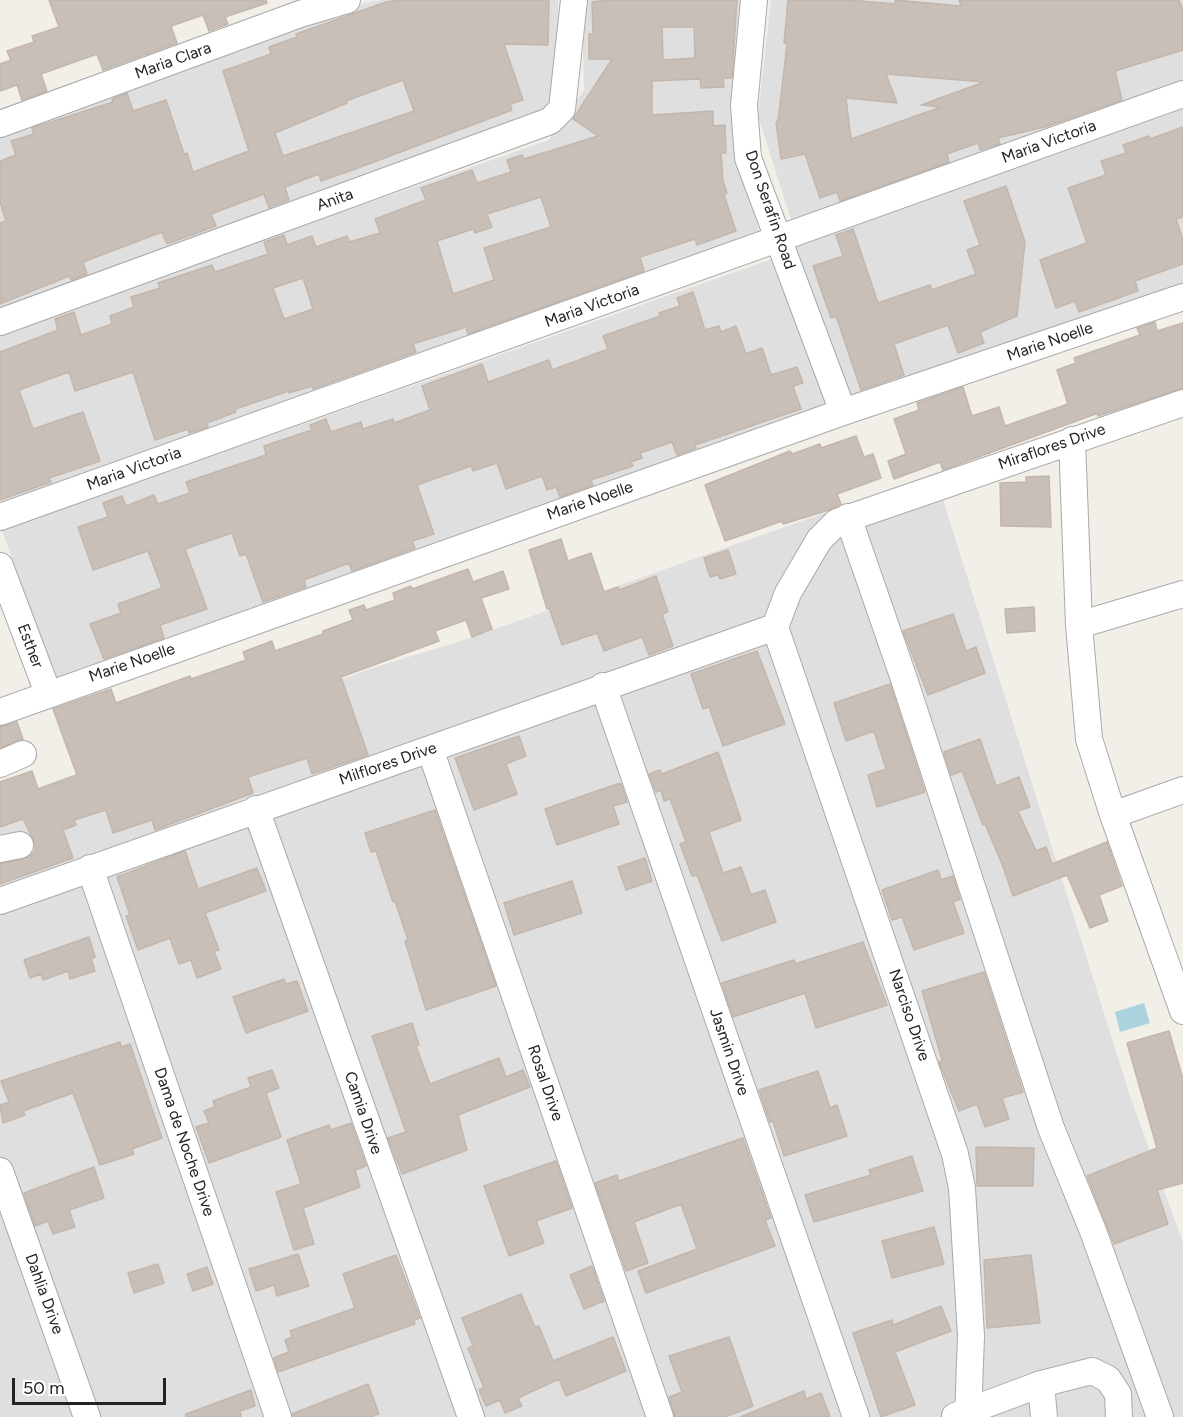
<!DOCTYPE html>
<style>
body{margin:0}
#map{position:relative;width:1183px;height:1417px;overflow:hidden;background:#f2efe9;font-family:Figtree,sans-serif}
canvas{display:block}
.scale{position:absolute;left:12px;top:1378px;width:154px;height:27px;box-sizing:border-box;border:3px solid #222;border-top:0;padding-left:8px;font-size:18px;line-height:21px;white-space:nowrap;color:#222;-webkit-text-stroke:4px #fff;paint-order:stroke}
</style>
<div id="map">
<canvas width="1183" height="1417"></canvas>
<div class="scale">50 m</div>
</div>
<script>
const c = document.querySelector('canvas').getContext('2d');
c.lineJoin = 'round';
function paint(path, color) {
  c.fillStyle = color;
  c.fill(path, 'evenodd');
}
function toPath(rows) {
  const path = new Path2D();
  for (const r of rows) {
    path.moveTo(r[0], r[1]);
    for (let i = 2; i < r.length; i += 2) path.lineTo(r[i], r[i + 1]);
  }
  return path;
}
function strokePath(path, color, width, dash) {
  c.strokeStyle = color;
  c.lineWidth = width;
  c.lineCap = dash ? 'butt' : 'round';
  c.setLineDash(dash || []);
  c.stroke(path);
}
function label(font, color, halo, rows, align = 'center') {
  c.font = font + ' Figtree,sans-serif';
  c.lineWidth = 6;
  c.setLineDash([]);
  c.textBaseline = 'middle';
  c.strokeStyle = halo;
  c.fillStyle = color;
  for (const [text, x, y, turn = 0] of rows) {
    c.save();
    c.translate(x, y);
    c.rotate((+turn || 0) * Math.PI / 180);
    c.textAlign = isNaN(turn) ? turn : align;
    if (halo) c.strokeText(text, 0, 0);
    c.fillText(text, 0, 0);
    c.restore();
  }
}
paint(toPath([
 [382,0,558,0,558,100,536,115,0,311,0,136,368,2],
 [582,0,743,0,733,122,761,241,0,508,0,331,549,140,584,90],
 [771,0,1183,0,1183,86,793,226,758,116],
 [1183,103,1183,295,854,414,791,244],
 [772,259,830,410,57,687,2,530],
 [935,474,1130,1096,1183,1243,1183,1417,0,1417,0,801,376,667,464,640]
]), '#e0dfdf');
paint(toPath([
 [1144,1003,1150,1023,1120,1032,1115,1012]
]), '#aad3df');
const building = toPath([
 [49,0,266,0,267,3,225,17,228,24,209,31,203,15,171,26,177,43,103,70,97,54,41,74,47,91,22,100,17,85,0,91,0,64,11,60,7,51,34,42,32,36,59,27,49,0],
 [399,0,549,0,548,45,504,44,523,100,510,104,512,110,358,168,321,181,319,174,285,187,289,200,272,206,269,208,264,194,211,214,216,226,167,244,162,232,83,262,87,274,71,280,69,276,0,304,0,223,6,221,0,202,0,161,16,155,11,141,34,134,32,128,113,102,112,99,127,93,133,111,166,100,184,154,187,153,193,172,249,151,223,71,271,54,269,47,297,37,296,34,386,2,399,0],
 [403,80,414,111,283,156,275,133,347,103,346,101,403,80],
 [607,0,737,0,732,78,723,78,724,87,701,88,700,79,652,81,652,115,713,111,713,126,725,125,726,153,721,153,723,181,727,193,724,195,736,231,697,245,695,239,640,257,644,271,468,334,466,327,413,344,416,352,313,389,312,386,289,393,289,391,235,409,236,412,207,423,208,427,189,433,188,429,155,440,133,372,75,391,69,372,19,390,33,429,83,412,100,461,49,478,51,482,0,500,0,352,58,330,55,319,74,312,81,335,112,324,110,316,134,307,131,297,160,288,158,283,212,265,215,272,268,254,264,242,284,235,287,245,312,236,316,247,347,236,349,242,380,233,375,219,426,200,421,188,472,170,477,183,511,172,507,160,522,155,524,159,598,136,573,119,612,59,589,59,589,34,593,34,592,2,607,0],
 [662,27,694,27,695,58,663,60,662,27],
 [541,197,551,227,484,248,494,280,453,294,437,241,473,229,475,233,492,227,487,214,541,197],
 [303,278,313,309,284,319,273,288,303,278],
 [788,0,850,0,895,4,895,0,961,6,959,0,1179,0,1183,11,1183,50,1115,71,1122,100,1045,127,998,138,1000,144,980,150,978,143,947,154,949,162,840,201,837,192,820,198,805,154,781,159,776,122,778,121,787,44,784,43,788,0],
 [886,74,984,82,921,105,941,107,851,139,846,98,897,103,886,74],
 [1183,127,1183,217,1176,219,1183,240,1183,264,1135,281,1138,291,1079,312,1075,301,1056,308,1040,260,1087,243,1068,188,1106,175,1101,161,1126,153,1123,145,1149,136,1150,139,1183,127],
 [1006,186,1025,242,1017,316,980,332,984,343,958,353,948,325,894,344,904,375,861,390,836,316,831,318,813,266,843,256,836,235,853,229,878,303,930,285,932,290,976,274,967,250,980,245,964,201,1006,186],
 [693,292,705,330,719,326,721,332,736,326,746,354,762,348,771,375,797,367,803,383,793,386,801,409,695,445,696,448,677,455,672,442,640,453,642,458,631,462,633,466,591,480,593,485,560,497,556,487,547,490,542,476,506,489,497,463,473,471,471,466,417,485,434,534,412,541,415,548,352,571,349,563,304,580,306,587,263,602,246,554,240,556,232,533,185,549,207,609,160,625,164,638,104,659,90,624,121,613,118,604,162,588,148,551,93,570,78,527,108,517,103,503,122,496,126,506,154,495,158,504,190,493,186,482,266,455,264,446,312,430,310,425,326,419,331,432,361,422,363,429,393,419,394,423,430,410,422,386,482,364,488,382,549,360,552,370,608,349,603,336,660,316,659,313,680,306,677,298,693,292],
 [1155,322,1157,331,1183,323,1183,388,1098,416,1098,413,943,470,940,462,894,479,888,461,906,454,894,419,919,410,917,403,963,387,972,416,999,407,1005,426,1068,404,1057,370,1076,363,1074,358,1140,335,1137,328,1155,322],
 [856,436,864,457,873,454,881,478,837,494,841,504,829,510,783,524,782,521,725,541,705,485,790,451,792,454,820,444,821,448,856,436],
 [1049,476,1051,527,1001,526,1000,483,1026,482,1026,477,1049,476],
 [561,539,568,561,591,553,604,592,618,587,619,590,656,576,668,612,662,614,673,646,649,655,642,637,604,651,597,633,562,645,549,608,547,609,529,550,561,539],
 [728,550,736,574,720,579,718,575,710,577,704,558,728,550],
 [468,569,473,582,503,571,509,589,481,598,492,629,472,637,466,620,435,631,439,641,341,677,368,755,312,774,307,758,248,777,253,793,155,830,152,820,113,833,106,810,74,820,76,825,63,830,73,858,0,884,0,864,29,857,35,851,35,843,23,819,0,827,0,782,32,771,38,789,77,775,53,709,111,689,116,703,190,676,191,679,246,660,243,652,272,641,275,651,323,634,323,631,353,620,349,610,364,605,366,610,395,600,393,593,411,586,412,589,468,569],
 [1034,607,1035,631,1007,633,1005,609,1034,607],
 [953,614,966,651,976,647,985,673,928,695,903,631,953,614],
 [757,651,785,724,723,746,709,707,703,709,691,674,757,651],
 [890,684,925,792,877,807,868,775,886,769,874,731,846,741,834,703,890,684],
 [17,722,23,739,0,748,0,727,17,722],
 [519,736,526,756,506,764,517,794,474,810,455,758,519,736],
 [980,739,996,786,1019,777,1030,807,1018,811,1036,851,1046,847,1052,864,1107,842,1122,886,1099,895,1108,921,1090,928,1067,875,1013,896,1002,864,985,824,983,825,962,771,951,775,944,752,980,739],
 [718,752,741,820,709,832,723,873,741,867,751,895,765,890,776,922,722,941,697,875,692,876,680,844,686,842,670,799,664,801,661,790,656,792,649,774,660,770,662,774,718,752],
 [617,784,621,784,627,802,613,806,619,824,557,845,545,809,617,784],
 [435,810,496,986,426,1010,405,941,408,940,395,901,393,902,376,851,371,852,365,833,435,810],
 [185,851,198,889,257,868,266,891,205,913,219,950,214,951,221,969,197,978,191,960,179,964,170,938,138,950,126,916,130,915,117,877,185,851],
 [645,858,652,881,626,890,618,867,645,858],
 [938,870,941,880,953,876,960,899,953,902,964,933,914,950,902,917,892,920,882,890,938,870],
 [572,881,582,913,514,935,504,903,572,881],
 [89,937,95,957,91,959,95,971,70,979,68,971,43,980,41,974,30,978,24,960,89,937],
 [863,942,887,1005,816,1028,805,993,733,1017,722,983,794,960,795,964,863,942],
 [984,972,1023,1092,1002,1098,1009,1119,985,1127,977,1104,959,1111,939,1062,942,1060,922,991,984,972],
 [284,979,286,984,297,981,308,1011,246,1033,233,997,284,979],
 [412,1023,419,1045,416,1046,430,1084,499,1058,506,1077,523,1070,530,1087,458,1115,467,1150,402,1174,388,1138,406,1132,372,1036,412,1023],
 [1169,1031,1183,1079,1183,1183,1157,1190,1168,1224,1114,1244,1087,1176,1157,1148,1127,1043,1169,1031],
 [120,1042,121,1047,130,1044,162,1138,132,1149,134,1154,100,1165,73,1093,23,1111,25,1115,3,1123,0,1105,9,1102,1,1081,120,1042],
 [272,1070,279,1088,266,1093,281,1137,209,1163,196,1127,209,1123,204,1111,215,1107,213,1101,251,1087,248,1078,272,1070],
 [818,1071,830,1108,837,1105,847,1136,784,1156,773,1121,770,1122,759,1090,818,1071],
 [351,1123,366,1166,355,1170,360,1187,303,1208,314,1244,294,1250,276,1192,301,1184,287,1140,329,1125,331,1130,351,1123],
 [743,1138,771,1218,765,1220,775,1246,646,1293,638,1271,697,1249,681,1204,634,1222,648,1263,626,1271,595,1183,617,1175,619,1181,743,1138],
 [976,1147,1034,1148,1033,1186,977,1186,976,1147],
 [912,1156,923,1191,814,1222,805,1195,871,1175,869,1170,912,1156],
 [556,1161,572,1208,536,1221,544,1243,509,1256,484,1186,556,1161],
 [94,1167,104,1198,69,1210,75,1227,53,1234,48,1221,35,1226,24,1193,94,1167],
 [934,1227,944,1264,892,1278,882,1241,934,1227],
 [298,1254,309,1286,277,1296,274,1285,256,1291,249,1269,298,1254],
 [396,1255,420,1318,414,1320,415,1324,278,1372,274,1358,289,1352,285,1340,292,1337,290,1331,355,1308,343,1274,396,1255],
 [1031,1255,1040,1323,987,1328,984,1260,1031,1255],
 [158,1264,164,1283,134,1293,128,1273,158,1264],
 [592,1266,604,1301,584,1309,570,1275,592,1266],
 [207,1267,213,1284,193,1291,187,1274,207,1267],
 [521,1294,535,1327,539,1326,553,1361,613,1337,626,1371,566,1396,559,1379,518,1398,522,1406,505,1413,500,1400,486,1406,479,1390,484,1388,468,1348,473,1346,462,1318,521,1294],
 [941,1306,951,1331,895,1352,915,1405,881,1417,853,1333,892,1320,893,1325,941,1306],
 [729,1337,753,1406,725,1417,675,1417,669,1397,682,1392,669,1356,729,1337],
 [368,1384,379,1414,370,1417,293,1417,292,1414,368,1384],
 [251,1390,255,1406,240,1411,241,1417,186,1417,186,1414,251,1390],
 [804,1391,806,1399,821,1393,830,1417,740,1417,804,1391]
]);
paint(building, '#c7bfb8');
strokePath(building, '#c4b6ab', 1.5);
const minor = toPath([
 [754,0,744,106,748,158,843,412],
 [0,124,300,14,347,0],
 [0,322,550,121,562,109,574,0],
 [1072,440,1079,625,1089,739,1113,815,1183,1011],
 [0,517,1183,94],
 [848,517,903,676,1051,1128,1093,1231,1160,1417],
 [0,566,48,693],
 [1079,625,1183,594],
 [775,627,955,1154,962,1188,971,1336,968,1417],
 [775,627,788,593,819,540,837,522,1183,403],
 [603,686,856,1417],
 [0,712,843,412,1183,297],
 [430,749,660,1417],
 [0,764,23,754],
 [256,809,471,1417],
 [1113,815,1183,790],
 [0,849,20,845],
 [90,868,278,1417],
 [0,901,775,627],
 [0,1171,87,1417],
 [1041,1384,1044,1417],
 [955,1416,1041,1384,1092,1371,1108,1379,1118,1394,1119,1417]
]);
strokePath(minor, '#a9a9a9', 28);
strokePath(minor, '#fff', 26);
label('16px', '#222', '#fff', [
 ["Maria Clara",173,61,-20],
 ["Maria Victoria",1049,142,-20],
 ["Anita",335,200,-20],
 ["Don Serafin Road",770,210,71],
 ["Maria Victoria",592,306,-20],
 ["Marie Noelle",1050,342,-19],
 ["Miraflores Drive",1052,447,-19],
 ["Maria Victoria",134,469,-20],
 ["Marie Noelle",590,501,-19],
 ["Esther",30,646,69],
 ["Marie Noelle",132,663,-19],
 ["Milflores Drive",388,764,-19],
 ["Narciso Drive",909,1015,71],
 ["Jasmin Drive",729,1052,71],
 ["Rosal Drive",545,1083,71],
 ["Camia Drive",363,1113,71],
 ["Dama de Noche Drive",184,1142,71],
 ["Dahlia Drive",44,1294,70]
]);
</script>
